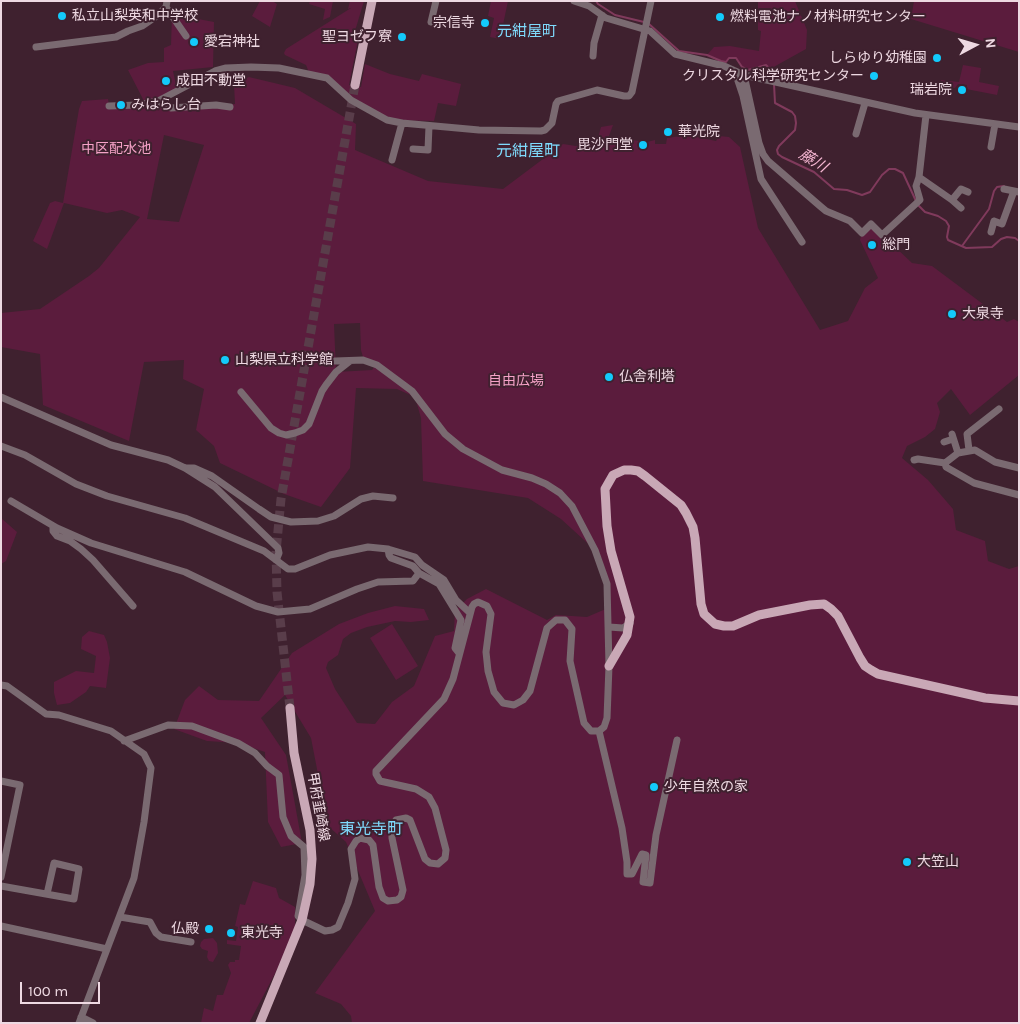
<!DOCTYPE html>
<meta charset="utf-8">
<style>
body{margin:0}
#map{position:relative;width:1020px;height:1024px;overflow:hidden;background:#3f212f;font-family:Karla,sans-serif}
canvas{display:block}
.frame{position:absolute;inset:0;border:2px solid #eed9e2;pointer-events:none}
.north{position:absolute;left:950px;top:20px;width:50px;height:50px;-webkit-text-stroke:4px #3f212f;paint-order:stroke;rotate:84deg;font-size:14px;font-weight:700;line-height:20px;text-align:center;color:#eed9e2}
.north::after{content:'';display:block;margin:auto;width:18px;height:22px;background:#eed9e2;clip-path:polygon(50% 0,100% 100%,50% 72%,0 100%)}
.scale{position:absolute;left:20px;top:982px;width:80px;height:22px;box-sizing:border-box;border:2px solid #eed9e2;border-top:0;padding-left:6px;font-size:15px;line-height:18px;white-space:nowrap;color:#eed9e2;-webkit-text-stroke:4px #3f212f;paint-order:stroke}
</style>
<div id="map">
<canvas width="1020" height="1024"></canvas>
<div class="frame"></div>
<div class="north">N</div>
<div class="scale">100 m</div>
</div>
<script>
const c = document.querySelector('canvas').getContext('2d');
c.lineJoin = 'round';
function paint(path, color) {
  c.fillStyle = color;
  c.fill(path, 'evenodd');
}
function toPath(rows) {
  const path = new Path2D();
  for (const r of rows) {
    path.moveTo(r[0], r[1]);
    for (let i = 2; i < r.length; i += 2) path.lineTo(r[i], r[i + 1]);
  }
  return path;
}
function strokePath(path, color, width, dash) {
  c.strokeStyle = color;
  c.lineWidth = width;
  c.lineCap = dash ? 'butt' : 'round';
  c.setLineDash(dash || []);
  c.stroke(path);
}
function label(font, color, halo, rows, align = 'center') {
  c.font = font + ' Karla,"Noto Sans JP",sans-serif';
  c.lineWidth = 4;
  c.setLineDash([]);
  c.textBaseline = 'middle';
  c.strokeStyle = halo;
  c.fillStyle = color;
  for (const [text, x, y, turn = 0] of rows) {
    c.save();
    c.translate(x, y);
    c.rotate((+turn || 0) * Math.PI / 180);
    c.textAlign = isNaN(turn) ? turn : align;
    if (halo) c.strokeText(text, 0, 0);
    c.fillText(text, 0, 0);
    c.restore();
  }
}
paint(toPath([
 [260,1,272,1,277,4,270,27,252,16],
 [310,1,333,1,330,17,323,20,325,9,309,4],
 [350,1,364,1,355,31,359,35,349,85,361,87,365,64,390,74,419,81,422,74,461,84,456,106,438,103,434,121,387,120,351,100,327,78,310,75,306,65,285,55,284,53,286,49,351,8,348,9],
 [491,1,508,1,500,39,490,37,494,18,488,16],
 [758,1,795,1,807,30,806,49,770,69,765,65,748,70,742,67,736,58,729,58,726,62,721,61,707,55,714,47,730,46,759,51,761,31,758,30],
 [914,1,1019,1,1019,52,911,19],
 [172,14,214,22,213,67,173,71,177,90,158,101,171,108,235,104,234,84,249,77,295,88,356,124,355,150,428,181,503,189,563,144,595,149,601,127,613,125,609,136,639,141,638,149,646,150,647,142,655,140,655,144,666,144,667,138,688,135,716,141,719,136,729,137,740,147,758,228,820,330,848,321,865,288,878,278,860,240,862,233,871,224,912,263,932,266,1007,322,1014,319,1019,322,1019,375,970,415,951,389,937,403,940,412,935,429,925,437,907,446,902,458,928,480,953,509,956,530,985,541,988,561,1009,569,1019,566,1019,1023,352,1023,351,1016,341,1004,315,993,375,911,346,842,328,826,311,738,285,695,261,718,286,755,302,843,281,847,268,822,265,752,238,743,207,741,174,729,185,700,199,686,218,700,259,701,292,653,339,624,368,613,395,606,424,609,429,620,411,622,395,621,367,627,351,633,343,639,338,655,328,662,326,668,335,689,357,723,375,724,392,702,414,686,435,636,454,631,455,611,467,599,486,589,547,620,556,615,587,617,608,608,607,584,595,550,561,519,528,498,423,481,421,418,415,397,397,389,356,388,350,468,321,507,284,494,220,463,214,446,196,430,204,389,183,379,184,360,144,362,129,441,43,405,40,354,1,347,1,313,40,309,89,276,99,268,140,217,122,210,107,213,64,203,47,249,33,241,50,203,55,201,63,203,79,109,82,101,108,99,109,105,145,103,128,70,148,63,164,62,164,48,171,45],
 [164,135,204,145,179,222,147,219],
 [360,323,361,350,363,357,376,365,372,370,336,372,334,324],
 [963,65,981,68,979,82,999,86,997,95,966,89,967,85,958,84,955,88,940,85,941,80,959,82],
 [1,518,17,532,6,561,1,564],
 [392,624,418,666,396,680,370,638],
 [89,631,104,635,107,642,110,658,106,688,90,686,86,692,70,703,57,705,54,693,54,682,76,671,94,673,96,656,81,649,82,637],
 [253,881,276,888,279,898,295,907,295,927,281,962,249,1023,201,1023,204,1008,213,1011,217,995,223,995,231,973,228,965,230,962,235,962,235,960,239,960,241,946,227,944,227,940,236,941,238,927,235,926,240,904,245,905],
 [213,938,217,943,218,953,213,962,209,961,207,957,208,951,202,949,200,946,201,942,204,939]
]), '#5b1c3d');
strokePath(toPath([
 [596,1,598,4,615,15,644,22],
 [649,24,679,51,707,55,721,61,726,62,729,58,736,58,742,67,748,70,766,65,770,69,773,80],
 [774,84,775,103,792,112,795,116,796,123,795,130,779,146,777,150,778,154,782,157,814,172,834,189,847,190,862,195,870,192,882,175,889,169,895,169,903,173,916,201],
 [918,205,925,212,938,216,946,221,949,226,947,237,948,240,966,248,992,247,1001,239,1007,237,1015,238,1019,241],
 [962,246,989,209,994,191,997,187,1004,186]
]), '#803a5c', 2);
strokePath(toPath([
 [290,708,277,592,276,552,281,499,355,85]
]), '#593d4a', 9, [9, 4.5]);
strokePath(toPath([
 [574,1,589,6,606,18,650,31,675,54,724,66,744,75,915,113,1019,127],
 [166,7,186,36],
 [431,22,436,1],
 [36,47,116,37,128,31,142,26,158,15,166,7,167,1],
 [593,56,594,43,602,15],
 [735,72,743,96,761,179,802,242],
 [744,75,759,143,763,154,768,161,820,206,826,211,850,221,862,233,871,224,882,235,920,200,916,186,919,177,926,115],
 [158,101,163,105,171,108,216,105,230,107],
 [109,106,138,105,158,101,215,71,226,68,251,67,279,68,327,78,351,100,387,120,402,123,479,130,541,131,545,130,552,123,556,104,558,101,597,90,624,96,629,96,632,92,651,1],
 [856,134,865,103],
 [991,147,995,124],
 [413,149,428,150,429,126],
 [392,160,402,123],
 [919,177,952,200,961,189,968,192],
 [1004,189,1019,192],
 [952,200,961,208],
 [991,232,994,221,1002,224,1014,191],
 [241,392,271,428,279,433,286,435,295,433,303,430,309,424,322,391,326,385,336,372,350,361],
 [1,397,111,445,168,460,185,468,215,487,278,548,279,553,276,560],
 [952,434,958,453],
 [944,442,953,439],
 [1,446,25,455,76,484,107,496,185,518,264,551,288,569,295,569,330,555,368,547,388,549,415,557,422,565,444,580,456,600,470,613],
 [969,450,967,434,999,409],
 [914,460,918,459,945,463],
 [186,468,194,468,212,476,259,509,271,517,291,522,318,521,334,516,361,499,373,496,393,498],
 [1019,468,995,462,975,450,958,453,945,463,946,467,974,483,1019,495],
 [11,501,57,528,91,543,185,572,256,606,278,612,310,609,357,589,378,582,413,581,419,573],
 [53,526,53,531,57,536,70,541,81,549,93,560,133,606],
 [388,549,389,555,391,558,413,566,419,573,439,584,461,620,455,648,459,653],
 [609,627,623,628,630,623],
 [1,685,7,686,46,714,59,715,111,731,144,754,151,768,144,822,134,878,79,1023],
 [599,731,622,828,627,862,627,874,632,874,642,854,646,855,643,882,650,883,656,835,677,740],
 [124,741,168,725,192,726,238,743,255,753,267,766,279,775,283,817,291,836,304,847,305,875,298,916,302,920,325,931,332,930,338,927,348,903,355,879,351,849,356,841,360,838,369,840,373,845,379,887,383,898,388,901,397,900,401,897,403,890,392,838,392,827,396,820,406,818,410,820,425,859,430,863,438,864,445,858,446,850,435,808,429,797,416,789,380,781,376,774,376,771,444,699,453,679,472,607,474,604,478,602,487,606,491,614,486,652,488,671,494,692,503,703,514,705,523,700,530,691,547,628,556,620,565,620,572,629,570,661,584,723,591,731,599,731,604,727,607,718,609,666,607,584,595,550,572,506,560,493,546,484,532,478,502,470,463,449,445,434,412,391,377,365,363,360,335,361],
 [1,781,20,785,1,877],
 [1,886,74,899,79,869,54,863,47,894],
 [120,917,150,922,156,933,161,937,191,942],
 [1,926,107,949],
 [81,1017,93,1023]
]), '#7a6a71', 7);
strokePath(toPath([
 [355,85,372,1],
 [609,666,627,635,630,617,611,551,607,526,605,489,613,475,624,470,631,470,638,471,645,476,681,505,686,513,693,527,695,538,701,604,704,614,715,624,724,626,733,626,759,615,810,605,824,604,831,609,838,616,860,658,865,666,871,670,878,674,985,698,1019,701],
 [260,1023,302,920,310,884,312,859,310,830,294,753,290,708]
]), '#c9a8b6', 9);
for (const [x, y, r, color] of [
 [62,16,5,"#13cafb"],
 [720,17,5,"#13cafb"],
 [485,23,5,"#13cafb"],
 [402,37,5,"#13cafb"],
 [194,42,5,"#13cafb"],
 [937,58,5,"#13cafb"],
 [874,76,5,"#13cafb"],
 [166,81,5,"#13cafb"],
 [962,90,5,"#13cafb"],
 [121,105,5,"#13cafb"],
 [668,132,5,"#13cafb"],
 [643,145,5,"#13cafb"],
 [872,245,5,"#13cafb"],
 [952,314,5,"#13cafb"],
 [225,360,5,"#13cafb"],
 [609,377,5,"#13cafb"],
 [654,787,5,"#13cafb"],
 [907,862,5,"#13cafb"],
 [209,929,5,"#13cafb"],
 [231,933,5,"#13cafb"]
]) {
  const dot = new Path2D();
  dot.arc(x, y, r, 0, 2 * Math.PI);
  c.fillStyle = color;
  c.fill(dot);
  strokePath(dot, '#3f212f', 2);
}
label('14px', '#eed9e2', '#3f212f', [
 ["私立山梨英和中学校",72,16],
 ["燃料電池ナノ材料研究センター",730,17],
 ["宗信寺",475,23,"right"],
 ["聖ヨゼフ寮",392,37,"right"],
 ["愛宕神社",204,42],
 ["しらゆり幼稚園",927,58,"right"],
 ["クリスタル科学研究センター",864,76,"right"],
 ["成田不動堂",176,81],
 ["瑞岩院",952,90,"right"],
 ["みはらし台",131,105],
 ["華光院",678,132],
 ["毘沙門堂",633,145,"right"],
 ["総門",882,245],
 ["大泉寺",962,314],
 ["山梨県立科学館",235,360],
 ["仏舎利塔",619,377],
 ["少年自然の家",664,787],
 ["大笠山",917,862],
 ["仏殿",199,929,"right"],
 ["東光寺",241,933]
], 'left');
label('14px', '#f5a2c7', '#3f212f', [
 ["中区配水池",116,149],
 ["自由広場",516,381]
]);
label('14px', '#eed9e2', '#3f212f', [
 ["甲府韮崎線",318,807,80]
]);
label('15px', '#7fdbfd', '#3f212f', [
 ["元紺屋町",527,32]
]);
label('italic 15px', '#f7b7d3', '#3f212f', [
 ["藤川",813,161,32]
]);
label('16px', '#7fdbfd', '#3f212f', [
 ["元紺屋町",528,151],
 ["東光寺町",371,829]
]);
</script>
